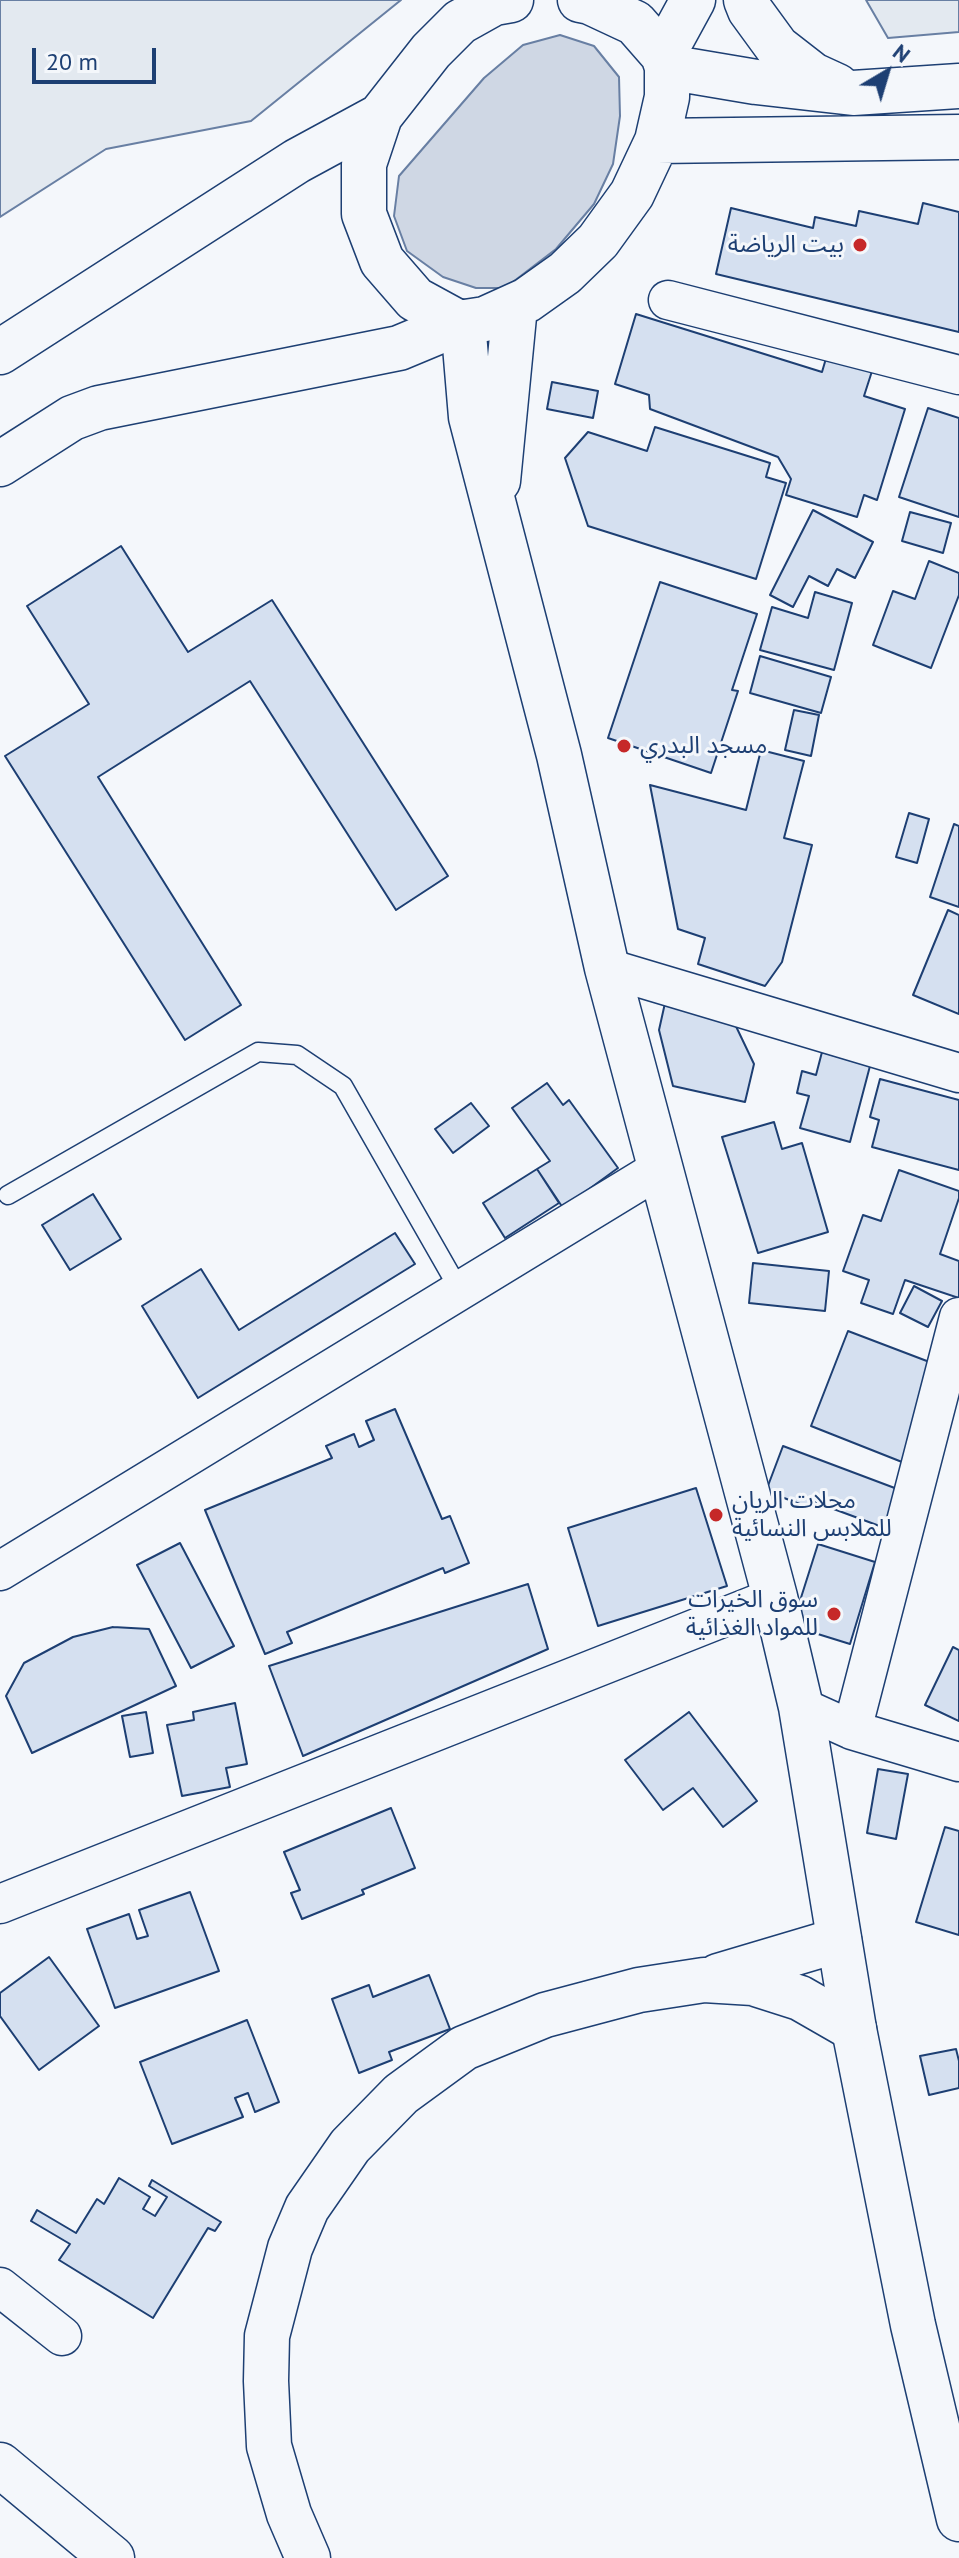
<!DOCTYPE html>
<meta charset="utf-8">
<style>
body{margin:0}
#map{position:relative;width:959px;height:2558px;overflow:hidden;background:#f4f7fb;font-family:"PT Sans",sans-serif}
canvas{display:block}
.north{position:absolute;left:847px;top:32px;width:80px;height:80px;-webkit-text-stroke:6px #f4f7fb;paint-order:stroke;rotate:38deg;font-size:22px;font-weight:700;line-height:32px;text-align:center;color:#1d3f73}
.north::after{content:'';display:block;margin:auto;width:28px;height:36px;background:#1d3f73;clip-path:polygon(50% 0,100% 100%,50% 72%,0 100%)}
.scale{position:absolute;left:32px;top:48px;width:124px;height:36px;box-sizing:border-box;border:4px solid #1d3f73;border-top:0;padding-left:10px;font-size:24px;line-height:28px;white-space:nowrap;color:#1d3f73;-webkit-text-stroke:6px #f4f7fb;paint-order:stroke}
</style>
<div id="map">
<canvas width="959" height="2558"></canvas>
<div class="north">N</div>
<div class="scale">20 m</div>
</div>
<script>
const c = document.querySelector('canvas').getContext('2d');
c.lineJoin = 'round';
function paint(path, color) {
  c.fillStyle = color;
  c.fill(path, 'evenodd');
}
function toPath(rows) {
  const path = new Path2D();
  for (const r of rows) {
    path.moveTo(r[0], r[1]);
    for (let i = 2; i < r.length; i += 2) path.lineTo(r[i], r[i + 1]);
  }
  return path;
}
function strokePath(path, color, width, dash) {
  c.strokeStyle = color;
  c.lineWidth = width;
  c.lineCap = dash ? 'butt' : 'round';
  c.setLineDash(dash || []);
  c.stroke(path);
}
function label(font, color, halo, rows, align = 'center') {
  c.font = font + ' "PT Sans","Noto Sans Arabic",sans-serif';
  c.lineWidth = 6;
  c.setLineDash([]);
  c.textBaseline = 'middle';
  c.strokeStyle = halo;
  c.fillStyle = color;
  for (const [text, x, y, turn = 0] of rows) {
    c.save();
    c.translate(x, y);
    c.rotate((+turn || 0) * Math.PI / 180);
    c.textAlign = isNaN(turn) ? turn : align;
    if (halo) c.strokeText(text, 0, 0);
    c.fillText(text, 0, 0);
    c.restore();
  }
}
const green = toPath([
 [0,0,401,0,251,121,106,149,0,217,0,0],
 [866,0,959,0,959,32,888,38,866,0]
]);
paint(green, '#e3e9f0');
strokePath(green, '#687fa3', 2);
const water = toPath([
 [560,35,594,46,619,77,620,116,613,164,594,204,556,249,505,288,476,288,443,277,407,251,394,216,399,176,484,78,523,45,560,35]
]);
paint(water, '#cfd7e4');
strokePath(water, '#687fa3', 2);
const building = toPath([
 [923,203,959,212,959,332,716,274,731,208,813,228,815,217,856,226,859,211,918,224,923,203],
 [636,314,822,372,827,355,873,368,864,396,905,409,877,500,864,495,857,517,786,495,791,479,778,457,650,409,649,395,615,384,636,314],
 [552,382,598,391,593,418,547,409,552,382],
 [928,408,959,418,959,517,899,497,928,408],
 [655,427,770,463,766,477,786,483,756,579,588,526,565,458,588,432,647,451,655,427],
 [813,510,873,542,855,578,837,569,828,586,809,576,793,607,770,595,813,510],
 [910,512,951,523,943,553,902,541,910,512],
 [121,546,188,652,272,600,448,876,396,910,250,681,98,777,241,1005,185,1040,5,756,89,704,27,606,121,546],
 [929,561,959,573,959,595,931,668,873,645,893,591,915,599,929,561],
 [660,582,757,614,732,690,738,691,711,773,608,738,660,582],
 [815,592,852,603,834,670,760,650,772,607,808,618,815,592],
 [760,656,831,677,821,713,750,693,760,656],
 [794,710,819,715,811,756,785,750,794,710],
 [761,750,804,761,784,838,812,845,782,962,765,986,698,964,705,938,678,929,650,785,746,810,761,750],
 [909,813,929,819,917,863,896,857,909,813],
 [954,824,959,826,959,907,930,897,954,824],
 [948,910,959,915,959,1014,913,995,948,910],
 [665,1003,732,1018,754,1064,745,1102,673,1086,659,1030,665,1003],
 [822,1052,870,1066,850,1142,800,1128,809,1096,797,1093,802,1071,816,1075,822,1052],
 [880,1079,959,1100,959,1170,872,1147,879,1120,870,1117,880,1079],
 [547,1083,563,1105,569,1100,618,1168,563,1208,537,1169,550,1161,512,1108,547,1083],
 [471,1103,489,1126,453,1153,435,1129,471,1103],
 [774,1122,782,1149,802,1143,828,1232,758,1253,722,1137,774,1122],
 [537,1169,559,1203,505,1238,483,1203,537,1169],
 [899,1170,959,1191,959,1198,940,1254,959,1261,959,1298,905,1280,893,1314,861,1303,869,1280,843,1271,863,1215,881,1221,899,1170],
 [93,1194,121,1239,70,1270,42,1225,93,1194],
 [395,1233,415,1264,198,1398,142,1306,201,1269,239,1330,395,1233],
 [753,1263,829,1271,825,1311,749,1303,753,1263],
 [914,1286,942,1301,928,1327,900,1313,914,1286],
 [848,1331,940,1366,902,1462,811,1426,848,1331],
 [395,1409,442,1519,450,1516,469,1563,445,1573,443,1568,287,1632,292,1643,265,1654,205,1510,332,1458,326,1446,354,1434,359,1447,374,1440,366,1421,395,1409],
 [783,1446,900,1490,885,1528,812,1501,810,1508,766,1491,783,1446],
 [696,1488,727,1586,598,1626,568,1528,696,1488],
 [180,1543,234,1646,191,1668,137,1565,180,1543],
 [818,1544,875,1562,850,1644,792,1626,818,1544],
 [528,1584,548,1649,303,1756,269,1666,528,1584],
 [113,1627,149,1629,176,1686,32,1753,6,1696,24,1663,73,1637,113,1627],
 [953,1647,959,1650,959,1721,925,1705,953,1647],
 [235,1703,247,1764,226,1768,230,1787,182,1796,167,1725,194,1720,193,1712,235,1703],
 [146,1712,153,1753,130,1757,122,1716,146,1712],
 [689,1712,757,1801,723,1827,693,1788,663,1810,625,1760,689,1712],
 [878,1769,908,1774,896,1839,867,1833,878,1769],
 [391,1808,415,1868,362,1890,364,1894,302,1919,291,1893,300,1890,284,1852,391,1808],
 [945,1827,959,1831,959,1935,916,1922,945,1827],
 [190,1892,219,1971,115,2008,87,1929,129,1914,137,1939,148,1936,139,1910,190,1892],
 [49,1957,99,2026,39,2070,0,2016,0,1993,49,1957],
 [429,1975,450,2029,389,2052,392,2060,359,2073,332,1999,369,1985,373,1997,429,1975],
 [247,2020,279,2102,255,2112,248,2093,235,2098,243,2117,172,2144,140,2062,247,2020],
 [956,2049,959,2061,959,2088,929,2095,920,2056,956,2049],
 [119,2178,150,2197,143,2209,155,2216,167,2197,149,2186,152,2180,221,2222,215,2231,208,2228,153,2318,59,2260,70,2244,31,2221,37,2210,76,2233,97,2199,104,2204,119,2178]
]);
paint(building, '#d5e0f0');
strokePath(building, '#1d3f73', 2);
const lane = toPath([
 [8,1195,258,1052,297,1055,343,1086,460,1291]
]);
const street = toPath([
 [668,300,959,375],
 [607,968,959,1073],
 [0,1571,659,1169],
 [801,1707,852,1730,959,1762],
 [852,1730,959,1317],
 [0,1904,775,1597],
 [0,2287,62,2336]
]);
const secondary = toPath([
 [463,322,471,417,559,755,607,968,775,1597,801,1707,854,2029,913,2325,959,2519],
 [498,481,515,306]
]);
const primary = toPath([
 [746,0,750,10,777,47,813,75,837,86],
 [663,55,693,0],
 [667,67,756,82,853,93,959,86],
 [657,141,959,137],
 [459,323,415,299,382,261,364,214,364,164,380,116,431,51,460,22,494,3,511,0],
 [0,352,297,161,380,116],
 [0,464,72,418,99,408,399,348,459,323,485,319,527,300,565,273,598,241,632,194,657,141,667,97,667,67,663,55,635,23,590,2,580,0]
]);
const highway = toPath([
 [718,1976,839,1940],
 [0,2465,112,2558],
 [308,2558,289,2514,269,2446,266,2381,267,2336,290,2248,307,2208,350,2146,401,2094,464,2048,545,2015,639,1990,704,1980,753,1983,800,1998,854,2029]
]);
strokePath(lane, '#1d3f73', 21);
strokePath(street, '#1d3f73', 41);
strokePath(secondary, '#1d3f73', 47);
strokePath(primary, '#1d3f73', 47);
strokePath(highway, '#1d3f73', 47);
strokePath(lane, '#f4f7fb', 18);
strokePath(street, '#f4f7fb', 38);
strokePath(secondary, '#f4f7fb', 44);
strokePath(primary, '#f4f7fb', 44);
strokePath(highway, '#f4f7fb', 44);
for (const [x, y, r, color] of [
 [860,245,8,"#c62828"],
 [624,746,8,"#c62828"],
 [716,1515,8,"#c62828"],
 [834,1614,8,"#c62828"]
]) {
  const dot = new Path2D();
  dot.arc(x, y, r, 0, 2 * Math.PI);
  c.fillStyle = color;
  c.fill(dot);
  strokePath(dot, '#f4f7fb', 3);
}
label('24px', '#1d3f73', '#f4f7fb', [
 ["بيت الرياضة",844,245],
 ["مسجد البدري",640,746,"left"],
 ["محلات الريان",732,1501,"left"],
 ["للملابس النسائية",732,1529,"left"],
 ["سوق الخيرات",818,1600],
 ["للمواد الغذائية",818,1628]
], 'right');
</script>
